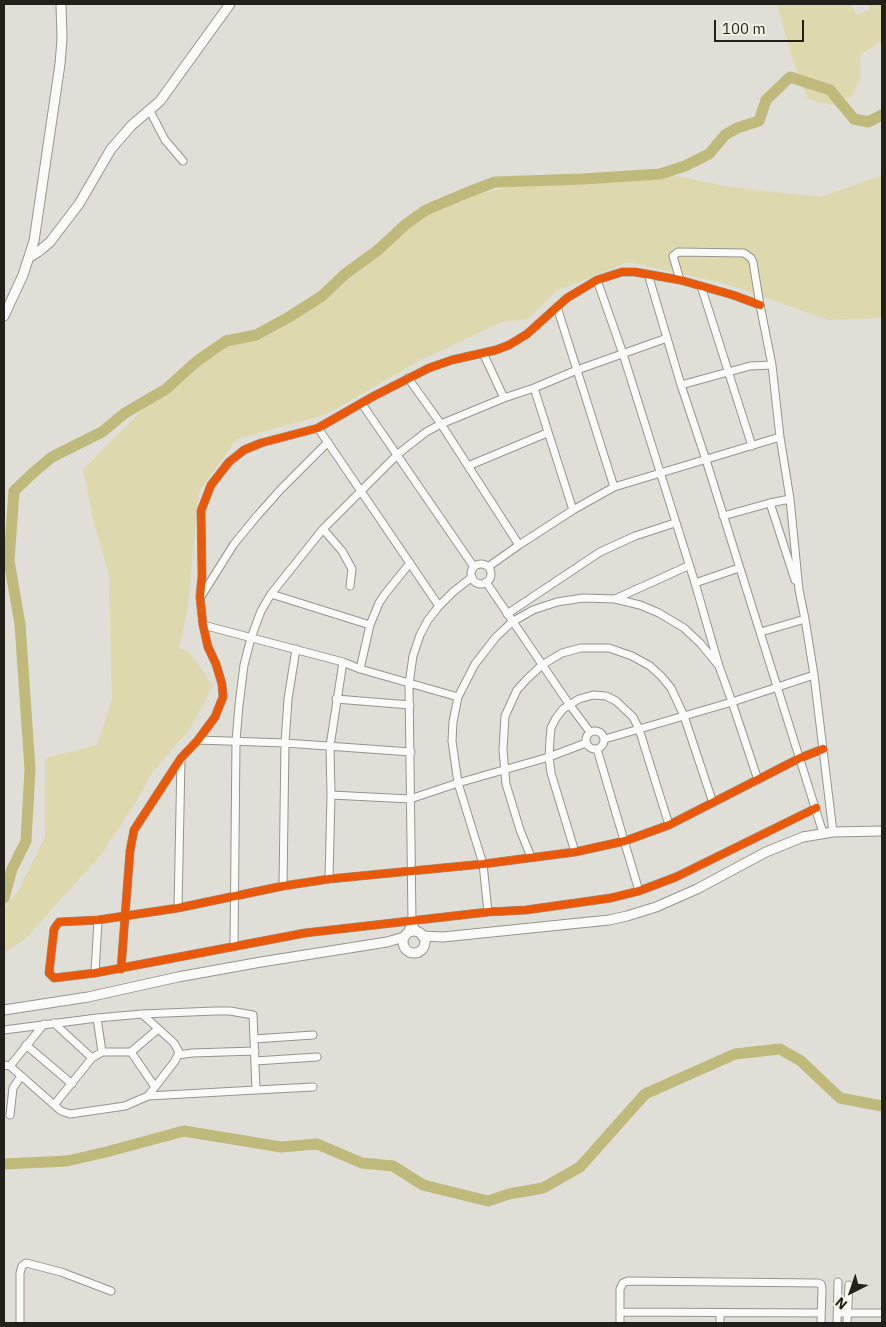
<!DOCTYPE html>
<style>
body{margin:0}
#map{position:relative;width:886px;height:1327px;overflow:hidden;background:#e0dfd7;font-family:"IBM Plex Sans",sans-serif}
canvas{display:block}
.frame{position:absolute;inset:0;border:5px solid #21201b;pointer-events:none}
.north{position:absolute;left:826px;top:1267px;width:50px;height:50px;-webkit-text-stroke:4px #f1f0e0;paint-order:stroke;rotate:221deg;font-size:14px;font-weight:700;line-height:20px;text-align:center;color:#21201b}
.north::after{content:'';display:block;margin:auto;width:18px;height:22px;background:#21201b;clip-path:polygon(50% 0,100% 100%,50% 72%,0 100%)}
.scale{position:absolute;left:714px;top:20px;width:90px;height:22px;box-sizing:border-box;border:2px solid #21201b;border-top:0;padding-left:6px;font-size:15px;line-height:18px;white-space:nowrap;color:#21201b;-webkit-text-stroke:4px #f1f0e0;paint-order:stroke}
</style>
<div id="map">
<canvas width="886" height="1327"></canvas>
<div class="frame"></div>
<div class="north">N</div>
<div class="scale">100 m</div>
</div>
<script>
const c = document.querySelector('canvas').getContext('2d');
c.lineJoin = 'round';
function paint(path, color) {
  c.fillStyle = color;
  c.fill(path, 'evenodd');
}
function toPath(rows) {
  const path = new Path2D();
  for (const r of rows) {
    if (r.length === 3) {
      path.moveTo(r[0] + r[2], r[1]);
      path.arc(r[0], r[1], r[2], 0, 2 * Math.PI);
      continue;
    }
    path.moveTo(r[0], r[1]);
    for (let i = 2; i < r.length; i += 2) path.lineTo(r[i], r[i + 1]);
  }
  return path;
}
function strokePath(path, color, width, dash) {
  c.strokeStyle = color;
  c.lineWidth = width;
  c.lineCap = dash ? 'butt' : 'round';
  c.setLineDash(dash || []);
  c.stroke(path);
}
paint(toPath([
 [777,4,850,4,857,15,869,10,869,4,882,4,882,41,860,55,861,78,852,96,831,105,808,99,792,58],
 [882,175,882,318,828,320,727,284,629,262,556,291,528,319,502,322,417,362,327,414,237,439,199,491,187,612,179,648,189,652,213,685,190,729,153,771,136,802,100,856,24,940,4,953,4,907,17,893,45,837,45,758,97,745,112,699,109,574,94,524,83,470,141,411,222,347,299,307,421,209,512,186,677,176,730,187,821,197]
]), '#ddd8ae');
strokePath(toPath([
 [4,898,12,869,26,841,30,769,20,624,9,561,14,491,34,472,52,457,102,432,125,413,166,389,197,361,226,341,256,335,289,317,322,296,345,274,378,250,406,224,426,210,466,193,495,182,583,179,660,174,685,166,709,154,725,135,737,128,759,121,766,100,790,77,830,90,854,119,868,122,882,115],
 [4,1164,67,1161,106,1152,184,1131,281,1147,317,1144,362,1163,393,1166,423,1185,488,1201,509,1194,543,1188,580,1167,645,1094,735,1054,780,1049,801,1061,840,1098,882,1106]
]), '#c0b97c', 11);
const minor = toPath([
 [150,111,165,140,183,161],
 [648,274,681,385,706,460,823,833],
 [597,280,623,354,695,583,719,666,732,702,758,780],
 [680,280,673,256,678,252,744,253,751,258,753,262,760,305,772,365,780,437,790,499,799,590,805,619,814,675,833,832],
 [701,286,752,446],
 [557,307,614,487],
 [483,353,504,398],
 [408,378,441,424,519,545],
 [681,385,750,366,772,365],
 [534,388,573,510],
 [362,404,474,567],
 [318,428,439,606],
 [468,466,547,433],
 [790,499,770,503,795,580],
 [723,516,770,503],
 [323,529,342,551,352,569,350,586],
 [481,574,10],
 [488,567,519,545,573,510,614,487,780,437],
 [486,582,569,704,590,732],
 [695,583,739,568],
 [271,594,370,625],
 [202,595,234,544,257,516,281,489,328,442],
 [615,599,688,566],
 [507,614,600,552,635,536,675,523],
 [203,625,343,662,360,669,458,697],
 [761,632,805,619],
 [360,669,370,625,379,603,385,594,410,563],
 [336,699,410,705],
 [595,740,9],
 [605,739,732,702,814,675],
 [198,740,285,743,411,752],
 [597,749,639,891],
 [331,795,410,799,458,783,549,757,586,743],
 [816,808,676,877,639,891,611,898,526,910,488,912,305,933,95,973,54,978,49,973,54,929,59,922,98,920,178,908,283,886,329,879,483,864,575,852,625,841,669,825,800,758,823,749],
 [575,852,551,773,549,757,550,739,551,728,556,718,563,709,579,699,593,695,606,696,616,701,633,717,639,729,669,825],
 [531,857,520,830,506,784,503,750,505,716,517,690,526,680,542,665,562,653,581,648,609,648,632,656,650,666,661,676,671,688,684,716,713,803],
 [329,879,331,795,330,746,343,662],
 [283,886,285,743,288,699,296,649],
 [178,908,181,759],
 [488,912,483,864,458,783,452,741,453,722,458,697,475,664,496,637,512,622,533,610,557,602,583,598,615,599,640,605,659,613,684,628,700,643,719,666],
 [412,922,417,932],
 [406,935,412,922,409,684,413,656,420,635,428,620,439,606,453,592,472,577],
 [234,947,236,741,239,705,244,665,251,638,261,611,271,594,323,529,398,454,426,432,441,424,504,398,534,388,577,370,667,338],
 [121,969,130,851,134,830,181,758,198,740,215,717,223,697,222,684,216,664,208,647,203,625,200,597,202,576,201,511,211,485,229,462,244,450,261,443,318,428,374,396,429,368,452,360,496,350,509,345,527,334,567,298,597,280,622,272,635,272,680,280,733,295,760,305],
 [95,973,98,920],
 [142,1014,174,1043,179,1052,175,1061,148,1096],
 [97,1018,102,1052],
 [4,1030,97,1018,142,1014,215,1011,230,1011,253,1015,256,1090,148,1096,125,1106,70,1114,61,1111,10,1066,4,1065],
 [254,1039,313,1035],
 [26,1045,72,1084],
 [131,1052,155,1087],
 [178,1055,192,1053,255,1051],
 [92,1058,102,1052,131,1052,158,1029],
 [255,1061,317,1057],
 [10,1066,44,1024],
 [256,1090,313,1087],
 [54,1105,92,1058,54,1023],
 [10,1115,13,1088,21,1076],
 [620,1312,821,1313],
 [838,1313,882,1313],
 [20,1323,20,1273,22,1266,26,1263,61,1272,111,1291],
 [620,1323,620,1289,623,1283,628,1281,817,1283,821,1284,822,1288,821,1323],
 [720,1323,720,1314],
 [837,1323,838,1282],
 [847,1323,849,1285]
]);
const tertiary = toPath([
 [30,257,38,252,50,242,79,204,111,149,132,125,160,101,230,4],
 [4,316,23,275,34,241,60,64,62,39,61,4]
]);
const secondary = toPath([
 [414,942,11],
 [422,936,443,937,609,920,627,916,656,907,697,889,766,852,803,837,833,832,882,831],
 [4,1010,88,997,178,977,261,962,387,942,404,937]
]);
strokePath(minor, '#95958f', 9);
strokePath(tertiary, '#95958f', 11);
strokePath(secondary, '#95958f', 11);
strokePath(minor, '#fafaf9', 7);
strokePath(tertiary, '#fafaf9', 9);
strokePath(secondary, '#fafaf9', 9);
strokePath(toPath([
 [816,808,676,877,639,891,611,898,526,910,488,912,305,933,95,973,54,978,49,973,54,929,59,922,98,920,178,908,283,886,329,879,483,864,575,852,625,841,669,825,800,758,823,749],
 [121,969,130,851,134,830,181,758,198,740,215,717,223,697,222,684,216,664,208,647,203,625,200,597,202,576,201,511,211,485,229,462,244,450,261,443,318,428,374,396,429,368,452,360,496,350,509,345,527,334,567,298,597,280,622,272,635,272,680,280,733,295,760,305]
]), '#e8590c', 8);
</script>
